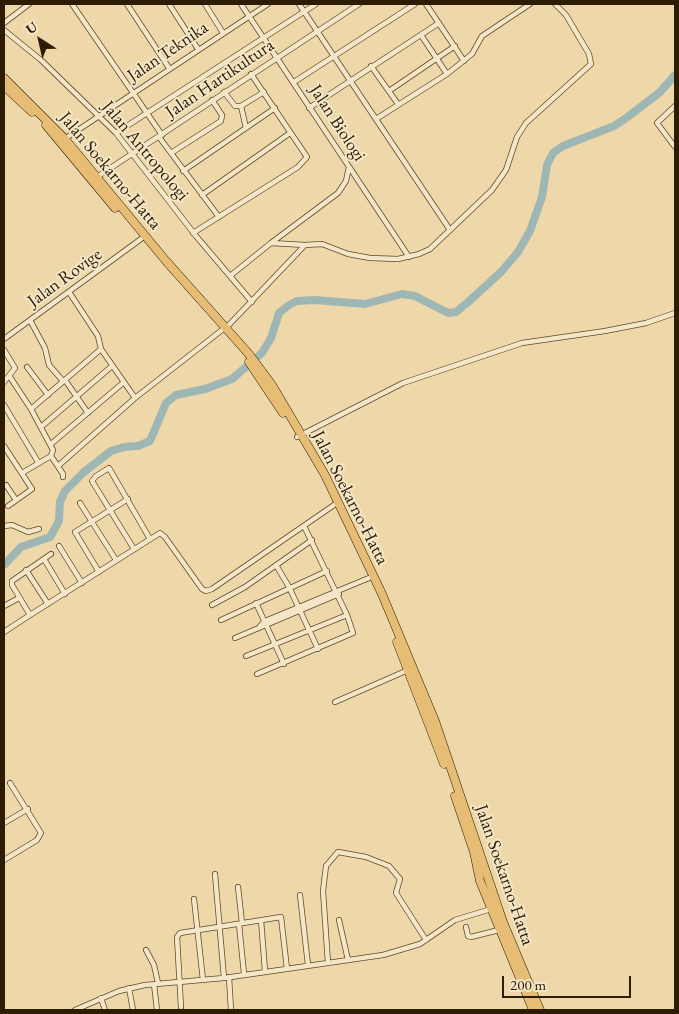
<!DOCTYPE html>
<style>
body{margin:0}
#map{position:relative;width:679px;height:1014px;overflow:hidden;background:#eed8a9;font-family:"EB Garamond",serif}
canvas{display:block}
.frame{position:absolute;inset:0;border:5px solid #2d1b02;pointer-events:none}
.north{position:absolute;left:15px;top:15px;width:50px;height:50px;-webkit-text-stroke:4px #f4e6c7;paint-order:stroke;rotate:325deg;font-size:14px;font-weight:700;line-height:20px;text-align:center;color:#2d1b02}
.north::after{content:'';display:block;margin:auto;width:18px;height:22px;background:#2d1b02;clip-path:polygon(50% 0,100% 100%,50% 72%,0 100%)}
.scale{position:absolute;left:502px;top:976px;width:129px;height:22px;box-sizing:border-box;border:2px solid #2d1b02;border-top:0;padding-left:6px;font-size:15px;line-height:18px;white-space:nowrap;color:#2d1b02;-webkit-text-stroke:4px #f4e6c7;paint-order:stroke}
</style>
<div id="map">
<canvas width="679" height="1014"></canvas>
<div class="frame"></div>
<div class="north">U</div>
<div class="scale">200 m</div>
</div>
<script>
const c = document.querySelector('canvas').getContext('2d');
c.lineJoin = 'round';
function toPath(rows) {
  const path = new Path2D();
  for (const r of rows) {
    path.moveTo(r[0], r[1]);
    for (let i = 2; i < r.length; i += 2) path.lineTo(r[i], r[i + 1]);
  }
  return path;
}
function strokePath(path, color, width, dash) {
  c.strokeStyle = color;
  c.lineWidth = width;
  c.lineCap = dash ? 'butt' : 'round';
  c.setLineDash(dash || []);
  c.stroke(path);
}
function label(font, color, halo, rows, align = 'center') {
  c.font = font + ' "EB Garamond",serif';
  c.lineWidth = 4;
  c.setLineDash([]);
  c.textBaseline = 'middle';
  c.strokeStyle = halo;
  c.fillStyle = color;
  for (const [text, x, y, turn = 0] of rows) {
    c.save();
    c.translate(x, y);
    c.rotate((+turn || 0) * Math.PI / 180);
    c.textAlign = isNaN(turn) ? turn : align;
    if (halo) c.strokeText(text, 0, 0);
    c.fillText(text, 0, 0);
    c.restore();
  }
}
strokePath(toPath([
 [4,565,21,547,50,537,59,521,60,502,65,491,84,472,111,451,124,447,138,446,150,441,166,403,176,395,205,389,232,379,262,353,271,338,279,313,289,305,297,301,315,300,365,304,402,294,415,296,448,313,456,312,467,303,501,272,518,252,530,231,542,197,547,165,553,153,563,146,614,126,629,116,660,92,675,75]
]), '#9fb7b4', 8);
const minor = toPath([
 [72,4,162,135],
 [127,4,169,68],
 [169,4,198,49],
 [205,4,223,33],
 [241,4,409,257],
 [299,4,450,230],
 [426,4,464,61],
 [4,23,29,4],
 [4,30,41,60,116,133,196,236,252,302],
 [421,35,447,74],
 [371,66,398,104],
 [294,82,415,4],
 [389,91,455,46],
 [224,92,235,106,241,106],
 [675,106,657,123,675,147],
 [309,108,439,23],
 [376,119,447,74,472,54,482,36,530,4],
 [246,128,241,106,264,92],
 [116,133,316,4],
 [159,137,219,217],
 [63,140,268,4],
 [171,153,221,121,222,115,212,100],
 [183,171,275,108],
 [97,177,359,4],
 [202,195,290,133],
 [193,233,298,167,307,157,251,74],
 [271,243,338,193,346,181,349,167],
 [230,276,271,243,305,245],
 [69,292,98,336,101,349],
 [30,320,45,348,49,365,63,381],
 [226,328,305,245,322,244,348,254,370,258,398,259,419,254,430,249,492,190,506,170,517,137,526,123,591,64,589,54,566,15,555,4],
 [4,339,141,239],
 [4,350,15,368,4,382],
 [27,367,48,395],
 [10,377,31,409,53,450,51,456,22,473],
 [65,380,88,413],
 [4,405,38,462],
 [31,409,101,349,135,398],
 [41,427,112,366],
 [297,437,403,383,522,343,605,331,646,323,675,313],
 [51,444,124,382],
 [4,446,32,489,8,506],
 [51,456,63,474,63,477],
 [58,466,135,398,222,330],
 [6,485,16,500],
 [80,503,116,560],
 [4,526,12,525,28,532,39,529],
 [59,546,82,583],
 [134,549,92,481,96,476,109,468,150,539],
 [51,554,12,581,12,585,30,615,160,533,165,537,202,589,206,591,212,589,334,505],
 [44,559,65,594],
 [276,565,289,587,318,649],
 [26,570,48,604],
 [99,572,75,532,128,499],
 [256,603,284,664],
 [212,605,245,587,312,540],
 [4,606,19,598],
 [221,620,327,571],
 [260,626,265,621,369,578],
 [4,632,30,615],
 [235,638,339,594],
 [246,656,347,615],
 [257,674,353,633,347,615,304,526],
 [335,702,408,670],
 [4,823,28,809],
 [4,860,37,840,41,833,10,783],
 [215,874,224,978],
 [238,887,242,923],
 [300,895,308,965],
 [194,899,203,980],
 [261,920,265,971],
 [339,920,348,960],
 [239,924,244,974],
 [466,927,468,936,471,937,499,930],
 [146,950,154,965,158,983],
 [328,963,323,891,326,866,338,852,366,857,389,866,400,879,396,893,426,940],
 [229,977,231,1010],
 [154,984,157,1010],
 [129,988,133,1010],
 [101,998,105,1010],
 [181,1007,177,937,180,933,281,917,287,969],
 [75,1010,119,991,145,985,224,978,383,955,420,944,455,920,491,909]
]);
const primary = toPath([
 [4,78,65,139,166,261,248,353,272,385,325,475,382,594,435,721,503,922,540,1010],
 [4,86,32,112],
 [46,125,115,208],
 [249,362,283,413],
 [397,642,444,764],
 [455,796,474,852,480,881,533,1010]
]);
strokePath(minor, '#5d4a2c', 6);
strokePath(primary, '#2d1b02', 9);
strokePath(minor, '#f4e6c7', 4.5);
strokePath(primary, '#e7bc74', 8);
label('18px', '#2d1b02', '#f4e6c7', [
 ["Jalan Teknika",168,52,-34],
 ["Jalan Hartikultura",220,79,-34],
 ["Jalan Biologi",337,123,57],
 ["Jalan Antropologi",145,151,50],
 ["Jalan Soekarno-Hatta",110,171,50],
 ["Jalan Rovige",65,278,-36],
 ["Jalan Soekarno-Hatta",350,498,63],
 ["Jalan Soekarno-Hatta",504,875,71]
]);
</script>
